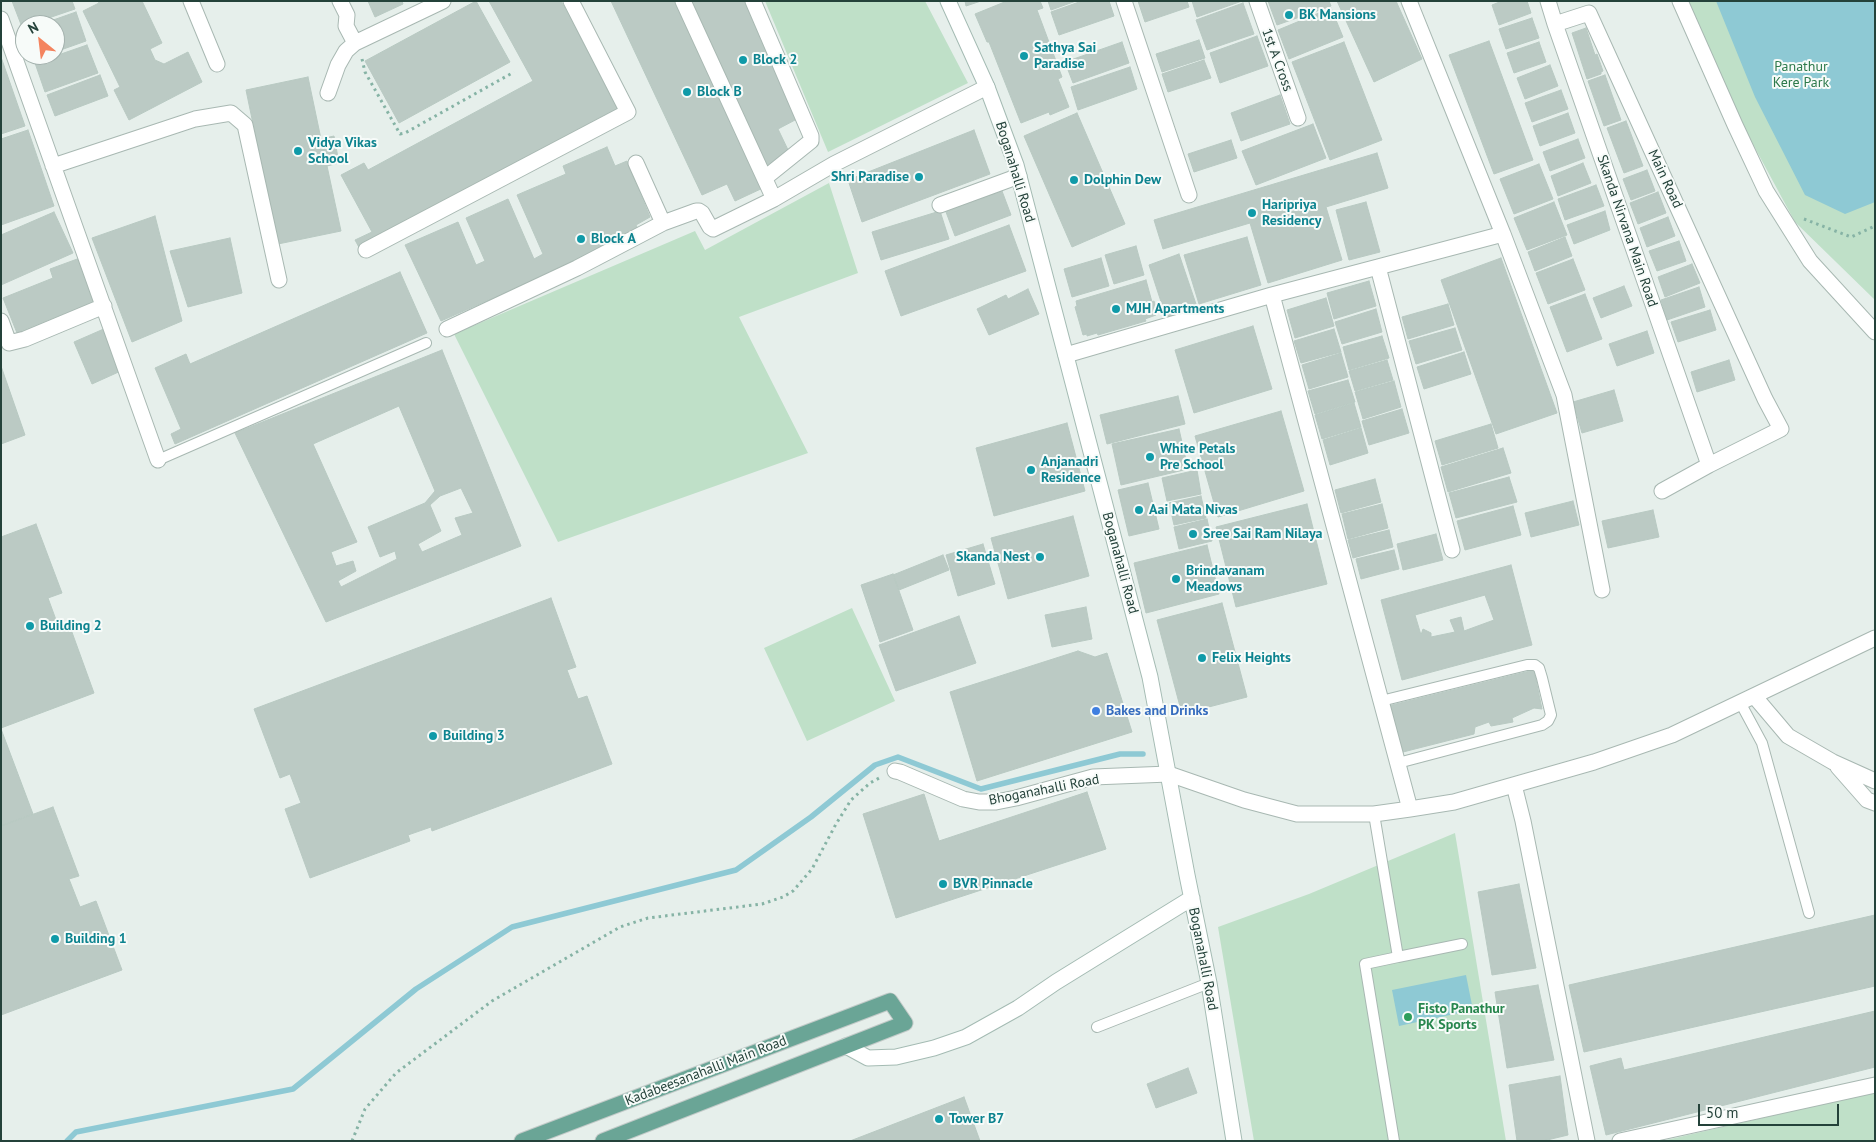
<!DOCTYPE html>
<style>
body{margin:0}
#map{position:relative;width:1876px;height:1142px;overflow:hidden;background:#e6efeb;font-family:"PT Sans",sans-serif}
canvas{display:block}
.frame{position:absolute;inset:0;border:2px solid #24423a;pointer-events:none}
.north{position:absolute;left:15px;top:15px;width:50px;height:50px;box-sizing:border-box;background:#f7fbf9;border:1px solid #a3b1ad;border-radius:50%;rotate:331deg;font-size:14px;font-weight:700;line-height:20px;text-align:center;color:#24423a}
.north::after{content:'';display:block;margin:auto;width:18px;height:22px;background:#f4845f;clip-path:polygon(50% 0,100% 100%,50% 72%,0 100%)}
.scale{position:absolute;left:1698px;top:1104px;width:141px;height:22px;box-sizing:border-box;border:2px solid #24423a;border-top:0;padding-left:6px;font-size:15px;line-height:18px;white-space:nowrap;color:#24423a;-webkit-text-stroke:4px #f7fbf9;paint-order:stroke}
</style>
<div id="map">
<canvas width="1876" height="1142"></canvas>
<div class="frame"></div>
<div class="north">N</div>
<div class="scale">50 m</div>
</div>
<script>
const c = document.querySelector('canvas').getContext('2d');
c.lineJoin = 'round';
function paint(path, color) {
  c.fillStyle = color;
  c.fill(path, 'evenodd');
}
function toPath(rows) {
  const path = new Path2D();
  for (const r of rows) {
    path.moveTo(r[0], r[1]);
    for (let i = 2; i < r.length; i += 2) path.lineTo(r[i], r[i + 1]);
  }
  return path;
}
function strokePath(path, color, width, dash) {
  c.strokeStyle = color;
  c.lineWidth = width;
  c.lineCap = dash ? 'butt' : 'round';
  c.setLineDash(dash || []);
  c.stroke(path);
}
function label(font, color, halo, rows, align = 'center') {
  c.font = font + ' "PT Sans",sans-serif';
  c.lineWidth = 4;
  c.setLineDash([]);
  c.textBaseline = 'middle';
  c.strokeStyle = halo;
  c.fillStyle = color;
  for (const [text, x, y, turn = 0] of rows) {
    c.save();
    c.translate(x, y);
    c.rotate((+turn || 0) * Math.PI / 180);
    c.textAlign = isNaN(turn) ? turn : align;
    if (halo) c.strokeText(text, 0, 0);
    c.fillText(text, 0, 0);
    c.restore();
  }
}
paint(toPath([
 [765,1,925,1,968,83,828,152],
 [1688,1,1875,1,1875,300,1795,222,1741,122],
 [829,183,858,273,739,317,808,453,558,542,454,334,695,231,705,250],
 [852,608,895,701,807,741,764,648],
 [1455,833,1506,1141,1254,1141,1218,927,1309,894],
 [1875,1092,1875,1141,1662,1141]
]), '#bfe0c8');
paint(toPath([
 [1716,1,1875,1,1875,202,1845,214,1805,195,1755,97],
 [1466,975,1473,1010,1399,1026,1392,990]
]), '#8ec9d4');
strokePath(toPath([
 [67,1141,76,1132,293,1089,416,989,512,927,736,870,811,817,875,765,898,757,981,789,1120,754,1143,754]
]), '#8ec9d4', 5.5);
const building = toPath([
 [12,1,72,1,75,9,22,27,12,1],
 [98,1,142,1,162,43,150,49,155,60,164,64,188,52,202,82,129,120,114,90,120,87,83,11,99,3,98,1],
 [368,1,402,1,403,4,375,17,368,1],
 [476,1,510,62,399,123,365,61,476,1],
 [489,1,561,1,620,110,361,251,355,240,372,232,341,175,364,163,368,170,533,81,489,1],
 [611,1,677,1,765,187,735,201,727,184,702,195,611,1],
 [689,1,745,1,797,119,778,129,790,154,763,167,689,1],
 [965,1,981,1,966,6,965,1],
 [1007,1,1040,1,1043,8,1037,10,1062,77,1058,79,1069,107,1050,115,1049,112,1021,123,989,42,987,42,975,14,1007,1],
 [1048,1,1076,1,1051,10,1048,1],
 [1082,1,1109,1,1114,16,1059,35,1051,12,1082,1],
 [1138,1,1187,1,1189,7,1145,22,1138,1],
 [1192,1,1242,1,1197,17,1192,1],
 [1268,1,1329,1,1331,6,1277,25,1268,1],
 [1337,1,1396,1,1422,59,1374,82,1337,1],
 [1502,1,1527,1,1531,13,1499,25,1492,5,1502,1],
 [1243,3,1254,34,1207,50,1196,20,1243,3],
 [1331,8,1343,37,1289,59,1278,30,1331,8],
 [76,12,86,41,55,52,55,25,39,25,76,12],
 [1532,18,1539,38,1506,49,1499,29,1532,18],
 [1586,28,1595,55,1597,54,1603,71,1601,72,1601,74,1587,79,1572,33,1586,28],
 [1257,36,1268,66,1220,83,1210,53,1257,36],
 [1199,40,1205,58,1162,72,1156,54,1199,40],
 [1489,41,1533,160,1494,174,1449,55,1489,41],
 [1122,42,1129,63,1073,83,1065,62,1122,42],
 [1344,42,1382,140,1330,160,1292,62,1344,42],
 [1539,42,1546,62,1514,73,1507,53,1539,42],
 [87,45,98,73,45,92,35,63,87,45],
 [1,57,25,126,1,134,1,57],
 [1204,60,1211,78,1168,92,1162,74,1204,60],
 [1550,65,1558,86,1525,99,1517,78,1550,65],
 [1130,67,1137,89,1078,110,1071,87,1130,67],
 [100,75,108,96,55,116,47,95,100,75],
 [1605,75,1621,120,1604,126,1588,81,1605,75],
 [308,77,321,139,334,136,339,163,327,166,341,231,278,244,246,90,308,77],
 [1561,90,1568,109,1532,122,1525,103,1561,90],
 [1280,95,1290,124,1241,141,1231,113,1280,95],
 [1077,113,1125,224,1072,247,1024,136,1077,113],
 [1568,113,1575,133,1540,146,1533,126,1568,113],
 [1626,121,1643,166,1624,173,1607,128,1626,121],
 [1313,124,1326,158,1256,185,1242,151,1313,124],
 [28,130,54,206,1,225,1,139,28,130],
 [974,130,990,174,862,222,848,180,974,130],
 [1578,139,1585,158,1550,171,1543,152,1578,139],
 [1231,140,1237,158,1194,172,1188,154,1231,140],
 [607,147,615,166,627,161,650,217,636,225,640,233,441,321,405,245,458,222,476,265,485,261,466,218,508,199,534,259,543,254,517,195,566,174,563,166,607,147],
 [1377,153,1388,188,1326,207,1342,260,1268,283,1250,223,1163,249,1154,220,1377,153],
 [1583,163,1591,183,1558,196,1551,176,1583,163],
 [1539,164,1553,199,1514,214,1500,179,1539,164],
 [1647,170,1655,191,1631,200,1623,179,1647,170],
 [1596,185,1604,206,1565,220,1558,199,1596,185],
 [1002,191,1011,215,955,236,946,212,1002,191],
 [1658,192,1666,213,1638,224,1630,203,1658,192],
 [1366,202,1380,252,1349,260,1336,210,1366,202],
 [1554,202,1567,235,1527,250,1514,218,1554,202],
 [940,211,949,239,881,260,872,232,940,211],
 [1605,211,1610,230,1574,244,1567,225,1605,211],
 [54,212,73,253,1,285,1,235,54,212],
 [155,216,182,321,132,342,92,238,155,216],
 [1668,217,1675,236,1647,247,1640,228,1668,217],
 [1009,225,1026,271,901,316,885,271,1009,225],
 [1247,237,1261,285,1199,304,1184,255,1247,237],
 [1565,237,1572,256,1535,271,1528,252,1565,237],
 [230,238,242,293,188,307,170,251,230,238],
 [1679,241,1686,261,1657,271,1649,251,1679,241],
 [1136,246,1144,275,1114,284,1105,255,1136,246],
 [1179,254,1197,307,1166,317,1149,265,1179,254],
 [80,258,97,301,17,333,3,298,53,278,50,269,80,258],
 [1101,258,1109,286,1072,297,1064,269,1101,258],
 [1501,258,1557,413,1496,434,1441,280,1501,258],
 [1573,259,1585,290,1548,304,1536,273,1573,259],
 [1692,264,1700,283,1665,297,1658,277,1692,264],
 [400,272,427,333,175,444,171,434,181,429,155,368,186,354,190,364,400,272],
 [1146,280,1152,302,1154,301,1157,311,1155,312,1156,315,1145,319,1146,321,1098,335,1097,333,1087,336,1087,334,1083,335,1075,307,1077,306,1076,301,1146,280],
 [1369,281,1376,306,1334,319,1327,293,1369,281],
 [1624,286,1632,306,1601,318,1593,298,1624,286],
 [1699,287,1705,307,1667,320,1661,300,1699,287],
 [1028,289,1039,314,989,335,977,309,1006,295,1008,299,1028,289],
 [1585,294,1602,339,1567,352,1550,307,1585,294],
 [1326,298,1334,326,1295,338,1287,310,1326,298],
 [1448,304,1454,325,1408,339,1402,317,1448,304],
 [1376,309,1382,332,1342,344,1335,322,1376,309],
 [1710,310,1716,330,1678,342,1671,322,1710,310],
 [1253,326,1272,389,1194,413,1175,350,1253,326],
 [106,328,123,370,92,384,74,342,106,328],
 [1455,328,1462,350,1416,364,1409,341,1455,328],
 [1334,329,1341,352,1301,363,1294,341,1334,329],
 [1647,331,1654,353,1617,366,1609,344,1647,331],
 [1382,336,1389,358,1349,370,1343,347,1382,336],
 [442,350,521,546,326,622,235,433,442,350],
 [399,406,435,491,425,503,368,527,380,557,395,551,397,559,341,587,338,581,356,571,353,561,336,566,331,552,357,542,313,444,399,406],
 [461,488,473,513,455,518,462,535,422,552,418,544,441,531,430,505,440,496,461,488],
 [1464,352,1471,374,1424,389,1417,367,1464,352],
 [1341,353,1348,377,1309,389,1302,365,1341,353],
 [1387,360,1393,380,1355,391,1349,371,1387,360],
 [1729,360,1735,380,1697,392,1691,372,1729,360],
 [1,366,25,435,1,444,1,366],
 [1348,380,1355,402,1315,414,1308,391,1348,380],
 [1394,381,1401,407,1363,419,1355,392,1394,381],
 [1614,390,1623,421,1582,433,1573,402,1614,390],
 [1178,396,1185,424,1107,444,1100,415,1178,396],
 [1354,403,1361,427,1322,439,1315,415,1354,403],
 [1402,409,1409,433,1369,445,1362,421,1402,409],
 [1281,411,1304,491,1218,517,1195,436,1281,411],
 [1067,423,1085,491,994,516,976,448,1067,423],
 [1491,424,1498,448,1442,465,1435,441,1491,424],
 [1361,428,1368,453,1330,465,1323,440,1361,428],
 [1179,429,1188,469,1121,485,1112,444,1179,429],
 [1503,448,1511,473,1448,492,1441,467,1503,448],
 [1197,470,1201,494,1167,501,1162,478,1197,470],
 [1509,477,1517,502,1456,518,1449,493,1509,477],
 [1375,479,1381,502,1341,513,1335,490,1375,479],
 [1148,483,1159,529,1129,536,1118,490,1148,483],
 [1201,496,1206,518,1174,525,1169,503,1201,496],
 [1573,501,1579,525,1531,537,1525,513,1573,501],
 [1307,504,1327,584,1236,607,1216,527,1307,504],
 [1382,504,1388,528,1348,539,1342,514,1382,504],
 [1513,506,1521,535,1465,550,1457,521,1513,506],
 [1653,510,1659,537,1608,548,1602,521,1653,510],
 [1073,516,1089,576,1008,599,991,538,1073,516],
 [1207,519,1212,541,1179,549,1174,527,1207,519],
 [36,524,62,593,48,598,59,628,69,624,94,693,1,728,1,537,36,524],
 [1389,530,1393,547,1353,558,1348,540,1389,530],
 [1436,534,1443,560,1403,570,1397,544,1436,534],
 [983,544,995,584,958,596,946,555,983,544],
 [1207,545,1219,594,1146,613,1134,563,1207,545],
 [1394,550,1399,569,1361,579,1356,559,1394,550],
 [943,555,949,570,899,590,893,575,943,555],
 [1511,565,1532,645,1402,680,1381,600,1511,565],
 [1485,595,1494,620,1464,631,1461,617,1450,620,1455,632,1431,637,1431,633,1423,629,1421,635,1415,615,1485,595],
 [893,574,913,630,880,642,861,585,893,574],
 [551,598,576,667,567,670,578,699,587,696,612,764,432,831,431,827,408,835,410,841,310,878,285,809,301,803,290,774,280,778,254,709,551,598],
 [1222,603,1247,697,1182,714,1157,620,1222,603],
 [1086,607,1092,639,1052,647,1045,615,1086,607],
 [959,616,976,663,896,691,879,645,959,616],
 [1078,651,1095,657,1107,653,1132,732,977,781,950,692,1078,651],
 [1534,670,1542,709,1534,708,1512,718,1513,722,1491,726,1489,722,1475,727,1474,734,1403,752,1388,706,1534,670],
 [1,729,33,814,1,826,1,729],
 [1087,792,1106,849,896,918,863,814,924,794,939,841,1087,792],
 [53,807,79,876,69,879,80,907,96,901,122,970,1,1015,1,826,53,807],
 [1519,884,1536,968,1492,975,1478,892,1519,884],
 [1875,915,1875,986,1584,1052,1569,985,1875,915],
 [1538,985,1554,1060,1507,1068,1495,992,1538,985],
 [1875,1011,1875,1067,1606,1135,1590,1066,1621,1058,1624,1070,1875,1011],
 [1188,1068,1197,1093,1156,1108,1147,1084,1188,1068],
 [1560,1076,1568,1135,1543,1141,1517,1141,1509,1085,1560,1076],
 [964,1097,980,1141,850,1141,964,1097]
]);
paint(building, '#bbcac4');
strokePath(building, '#b8c9c2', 1);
const lane = toPath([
 [158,460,426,343],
 [1381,701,1527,665,1535,665,1539,668,1542,678,1551,715,1548,721,1542,725,1398,763],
 [1741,704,1762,743,1809,913],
 [1374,814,1398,957,1365,964,1394,1141],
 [1398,957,1462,944],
 [1097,1027,1209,983]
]);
const street = toPath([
 [191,1,217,64],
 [340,1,347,15,346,26,355,43],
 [683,1,774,199],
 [753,1,811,136,811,141,765,178],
 [1124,1,1189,195],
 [1257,1,1298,118],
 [1548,1,1555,24,1589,13,1765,399,1781,429,1709,465,1555,24],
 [1680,1,1735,125,1766,191,1810,261,1875,332],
 [1,19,158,460],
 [328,93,338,65,346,51,355,43,443,1],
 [636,163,663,223],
 [53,166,195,119,231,113,245,125,279,280],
 [940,205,1019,176],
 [1503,234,1564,395,1602,590],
 [366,250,628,112,571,1],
 [1378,267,1452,550],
 [1272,295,1410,809],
 [1,321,9,343,25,339,104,306],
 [447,329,577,268,663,223,696,211,699,211,702,213,710,227,713,229,774,199,834,164,987,87],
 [1066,355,1272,295,1503,234,1409,1],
 [1662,491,1709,465],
 [1755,697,1788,736,1833,762,1875,781],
 [1838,767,1867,800,1875,803],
 [895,771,900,772,963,799,979,802,996,802,1016,798,1093,777,1169,774,1244,800,1297,814,1374,814,1410,809,1454,802,1594,762,1672,735,1875,638],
 [1514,785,1523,821,1587,1141],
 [1620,1141,1875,1085]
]);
const secondary = toPath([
 [948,1,987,87,1016,165,1150,677,1187,875,1209,983,1234,1141],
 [846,1046,868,1058,896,1057,934,1048,966,1037,1018,1008,1056,982,1192,898]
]);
const primary = toPath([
 [522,1141,890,1001,905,1023,603,1141]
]);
strokePath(lane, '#a8b8b2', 12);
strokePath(street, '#a8b8b2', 17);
strokePath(secondary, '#a4bbb3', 17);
strokePath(primary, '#c2cac8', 17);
strokePath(toPath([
 [362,59,365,72,400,134,405,133,514,72],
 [1804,219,1851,237,1875,226],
 [352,1141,365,1109,396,1073,492,1001,620,927,648,918,762,904,783,897,793,891,812,869,836,824,851,800,870,783,881,777]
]), '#86b3a5', 3, [2.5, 4]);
strokePath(lane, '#fff', 10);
strokePath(street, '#fff', 15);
strokePath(secondary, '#fff', 15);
strokePath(primary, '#6aa596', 15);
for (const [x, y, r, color] of [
 [1289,15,5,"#0f9aa8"],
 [1024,56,5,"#0f9aa8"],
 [743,60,5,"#0f9aa8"],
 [687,92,5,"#0f9aa8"],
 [298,151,5,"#0f9aa8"],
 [919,177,5,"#0f9aa8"],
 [1074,180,5,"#0f9aa8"],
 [1252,213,5,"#0f9aa8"],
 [581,239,5,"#0f9aa8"],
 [1116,309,5,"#0f9aa8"],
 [1150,457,5,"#0f9aa8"],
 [1031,470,5,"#0f9aa8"],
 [1139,510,5,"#0f9aa8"],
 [1193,534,5,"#0f9aa8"],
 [1040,557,5,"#0f9aa8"],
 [1176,579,5,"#0f9aa8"],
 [30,626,5,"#0f9aa8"],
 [1202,658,5,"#0f9aa8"],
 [1096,711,5,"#3f7fe0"],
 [433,736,5,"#0f9aa8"],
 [943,884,5,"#0f9aa8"],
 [55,939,5,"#0f9aa8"],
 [1408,1017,5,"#2e9e5b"],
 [939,1119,5,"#0f9aa8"]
]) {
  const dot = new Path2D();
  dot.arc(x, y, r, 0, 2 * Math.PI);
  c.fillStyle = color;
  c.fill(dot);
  strokePath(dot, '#f7fbf9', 2);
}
label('bold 14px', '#0d838f', '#f7fbf9', [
 ["BK Mansions",1299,15],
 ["Sathya Sai",1034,48],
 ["Paradise",1034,64],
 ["Block 2",753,60],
 ["Block B",697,92],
 ["Vidya Vikas",308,143],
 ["School",308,159],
 ["Shri Paradise",909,177,"right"],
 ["Dolphin Dew",1084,180],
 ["Haripriya",1262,205],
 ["Residency",1262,221],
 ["Block A",591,239],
 ["MJH Apartments",1126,309],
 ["White Petals",1160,449],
 ["Pre School",1160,465],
 ["Anjanadri",1041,462],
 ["Residence",1041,478],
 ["Aai Mata Nivas",1149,510],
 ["Sree Sai Ram Nilaya",1203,534],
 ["Skanda Nest",1030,557,"right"],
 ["Brindavanam",1186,571],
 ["Meadows",1186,587],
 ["Building 2",40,626],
 ["Felix Heights",1212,658],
 ["Building 3",443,736],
 ["BVR Pinnacle",953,884],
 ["Building 1",65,939],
 ["Tower B7",949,1119]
], 'left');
label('14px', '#24423a', '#f7fbf9', [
 ["1st A Cross",1277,60,70],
 ["Boganahalli Road",1015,172,73],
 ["Main Road",1665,179,65],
 ["Skanda Nirvana Main Road",1627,231,71],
 ["Boganahalli Road",1120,563,75],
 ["Bhoganahalli Road",1044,790,-11],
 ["Boganahalli Road",1203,959,79],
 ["Kadabeesanahalli Main Road",706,1071,-21]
]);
label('14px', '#2d7a4b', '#f7fbf9', [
 ["Panathur",1801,67],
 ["Kere Park",1801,83]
]);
label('bold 14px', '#366cbe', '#f7fbf9', [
 ["Bakes and Drinks",1106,711]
], 'left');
label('bold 14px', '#27864d', '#f7fbf9', [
 ["Fisto Panathur",1418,1009],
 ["PK Sports",1418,1025]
], 'left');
</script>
